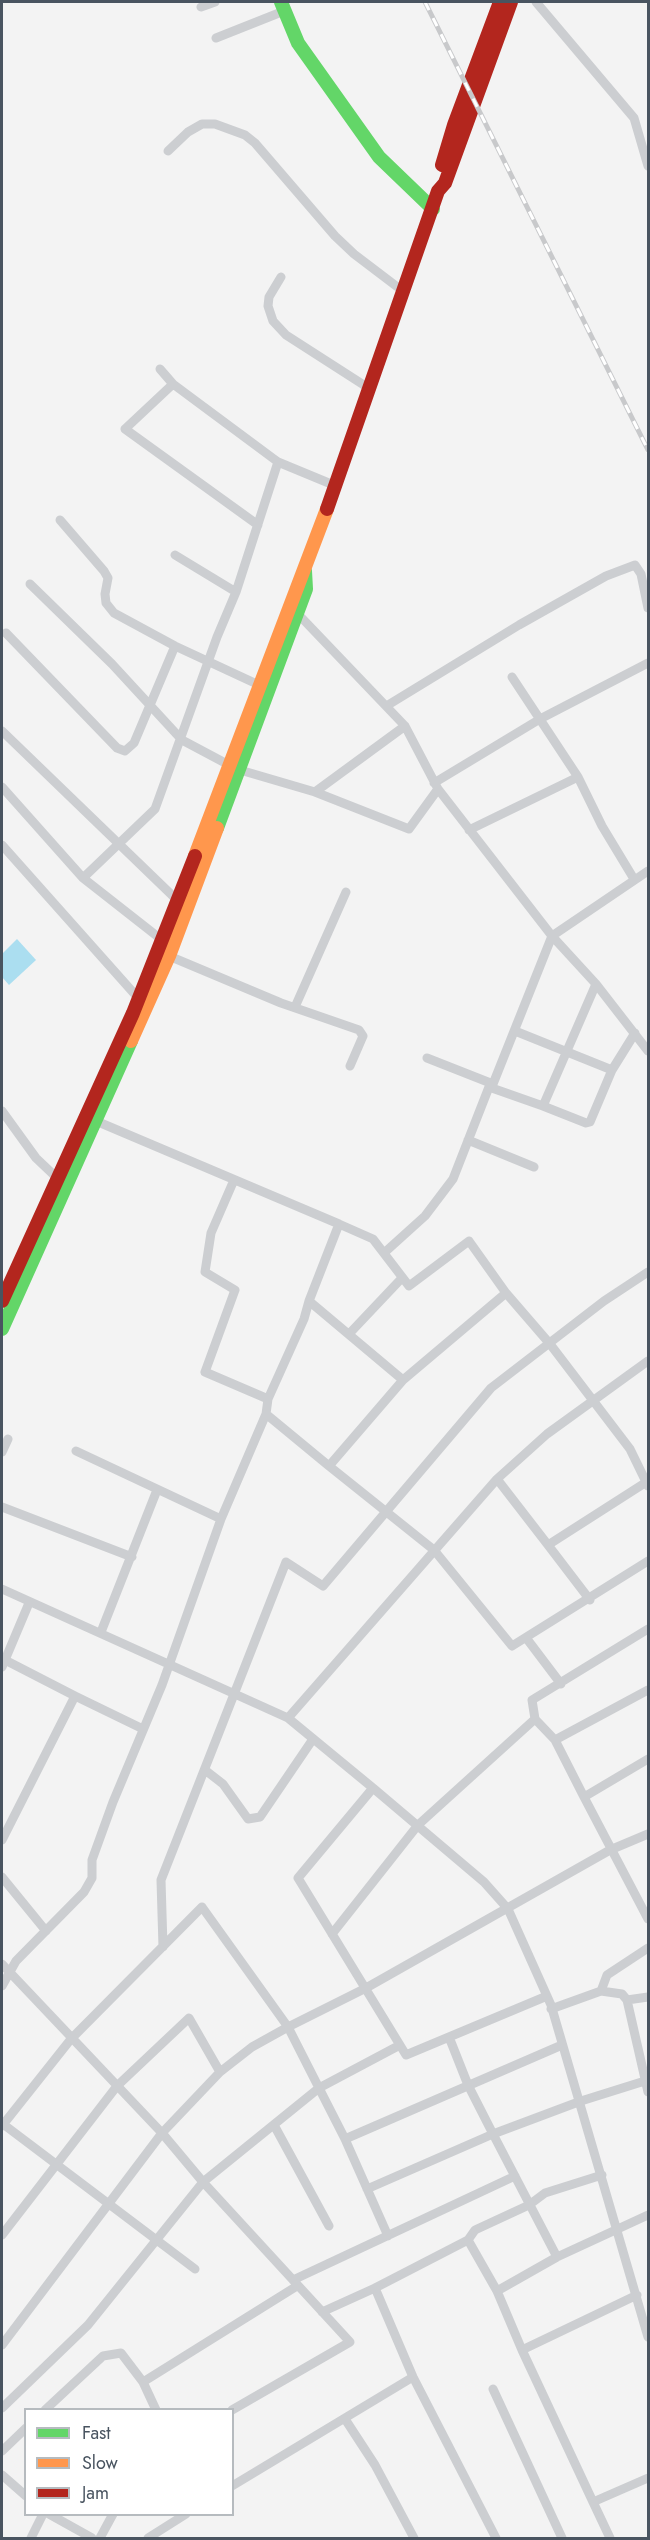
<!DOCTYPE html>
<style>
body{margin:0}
#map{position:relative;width:650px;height:2540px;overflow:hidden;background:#f3f3f3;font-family:Jost,sans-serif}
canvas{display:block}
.frame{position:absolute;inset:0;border:3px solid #495460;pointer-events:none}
.legend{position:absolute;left:24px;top:2408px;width:210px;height:108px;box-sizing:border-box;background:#fff;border:2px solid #b6bbbf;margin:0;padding:8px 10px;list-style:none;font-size:18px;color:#495460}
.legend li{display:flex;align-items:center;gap:12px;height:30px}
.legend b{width:30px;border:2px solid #b6bbbf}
</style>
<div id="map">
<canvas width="650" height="2540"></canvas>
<div class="frame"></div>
<ul class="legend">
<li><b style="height:8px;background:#63d668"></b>Fast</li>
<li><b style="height:8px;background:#ff974d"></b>Slow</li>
<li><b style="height:8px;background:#b3261e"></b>Jam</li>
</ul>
</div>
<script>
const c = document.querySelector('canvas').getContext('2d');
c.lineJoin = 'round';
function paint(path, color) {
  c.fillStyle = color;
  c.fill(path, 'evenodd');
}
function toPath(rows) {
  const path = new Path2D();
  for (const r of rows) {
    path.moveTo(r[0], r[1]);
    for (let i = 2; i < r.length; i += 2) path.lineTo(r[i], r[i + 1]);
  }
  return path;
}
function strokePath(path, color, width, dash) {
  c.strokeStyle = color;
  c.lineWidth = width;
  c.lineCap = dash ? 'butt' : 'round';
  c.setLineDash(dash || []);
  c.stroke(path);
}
paint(toPath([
 [17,939,36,960,9,985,2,977,2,954]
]), '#abdef0');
strokePath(toPath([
 [536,2,634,118,648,166],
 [201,7,215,2],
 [216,38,284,11],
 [168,151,188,132,202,124,215,124,245,135,255,143,335,236,354,254,404,292],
 [281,277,269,297,268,306,273,321,286,335,370,389],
 [160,369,173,384],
 [60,520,104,571,108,578,105,594,106,603,114,613,175,646,259,685],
 [258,525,125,429,173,384,278,462,336,486],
 [175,555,236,592],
 [30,584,112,664,182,740,229,765],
 [298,614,405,726,438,789,552,936,596,984,648,1051],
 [6,633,117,748,125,751,134,743,175,646],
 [512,677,578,777],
 [388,705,519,625,606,576,635,565,641,574,648,608],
 [405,726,315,792,409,829,438,789],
 [2,731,177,900],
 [240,770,315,792],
 [434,783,540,719,648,663],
 [2,787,83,878,162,940],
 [469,830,578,777,602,826,634,879],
 [2,845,139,999],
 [83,878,155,809,217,637,236,592,278,462],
 [169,956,281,1003,359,1030,363,1036,350,1066],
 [295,1007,346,892],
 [515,1031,612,1070],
 [427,1058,493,1084,552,936,648,871],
 [543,1106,586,1123,590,1122,612,1070,635,1033],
 [2,1111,36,1158,56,1177],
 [468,1140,534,1167],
 [234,1180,211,1233,205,1272,235,1290,205,1372,268,1399],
 [339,1224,373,1239,409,1286,469,1241,506,1293,550,1344,630,1449,648,1486],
 [384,1253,425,1216,453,1179,489,1087,543,1106,596,984],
 [506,1293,403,1380,329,1466,434,1550,512,1646,648,1561],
 [309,1301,403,1380],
 [349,1334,401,1279],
 [266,1414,329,1466],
 [76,1451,221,1519],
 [2,1452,8,1439],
 [497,1479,548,1545],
 [2,1507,132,1557],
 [2,1589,288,1718,373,1788,298,1878,406,2055,547,1996],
 [590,1600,548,1545,648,1481],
 [101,1632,157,1490],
 [527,1639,561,1684],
 [5,1660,29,1603],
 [2,1667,5,1660,75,1696,2,1840],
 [75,1696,143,1729],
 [288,1718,497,1479,547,1434,648,1361],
 [555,1740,535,1719,532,1700,648,1629],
 [648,1759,584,1797,648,1919],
 [205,1770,223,1784,248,1819,260,1817,313,1739],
 [373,1788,484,1882,508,1909,551,2005,648,2337],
 [584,1797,555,1740,648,1690],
 [2,1877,46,1931],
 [332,1934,418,1825,535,1719],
 [163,1947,161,1880,286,1562,323,1586,491,1388,604,1301,648,1272],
 [2,1964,162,2133,203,2182,350,2342,232,2410],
 [2,1986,16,1961,84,1892,92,1878,92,1860,113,1802,162,1685,221,1519,266,1414,268,1399,304,1319,309,1301,339,1224,96,1121],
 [601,1991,607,1975,648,1948],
 [627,2000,648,2092],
 [551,2009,601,1991,622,1994,627,2000,648,1997],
 [3,2124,195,2269],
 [274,2125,329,2226],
 [2,2126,71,2039,202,1907,288,2027,252,2047,220,2072],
 [345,2139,562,2045],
 [367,2189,493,2134,468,2085,449,2037],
 [2,2235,117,2086,189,2018,220,2072,162,2133,2,2345],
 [388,2236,345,2139,319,2088,400,2045],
 [468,2240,497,2291,557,2257,648,2215],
 [557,2257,493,2134,581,2101,648,2080],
 [293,2280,515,2176],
 [375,2288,413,2377,496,2538],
 [497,2291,522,2350],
 [322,2312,375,2288,468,2240,475,2230,529,2205,545,2193,602,2175],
 [143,2382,297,2286],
 [493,2389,562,2538],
 [2,2408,88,2325,203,2182,319,2088,288,2027,366,1988,610,1850,648,1834],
 [45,2410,103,2356,121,2353,143,2382,156,2410],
 [345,2419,375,2465,414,2538],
 [2,2451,26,2428],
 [2,2475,26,2496],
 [232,2486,413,2377],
 [593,2502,522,2350,637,2295],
 [49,2514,92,2538],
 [31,2538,43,2514],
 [100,2538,113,2514],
 [148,2538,186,2514],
 [610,2538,593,2502,648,2478]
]), '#ccced1', 9);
strokePath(toPath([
 [281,2,298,43,379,157,433,209],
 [217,828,306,589,305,571],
 [2,1329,131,1041]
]), '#63d668', 14);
strokePath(toPath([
 [195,856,327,509],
 [131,1041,169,956,217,828]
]), '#ff974d', 14);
strokePath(toPath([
 [442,165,454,125,500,2],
 [327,509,438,191,445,183,511,2],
 [2,1301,133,1013,195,856]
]), '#b3261e', 14);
const rail = toPath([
 [425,2,648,450]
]);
strokePath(rail, '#c8c9cb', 5);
strokePath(rail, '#fff', 3, [9]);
</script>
